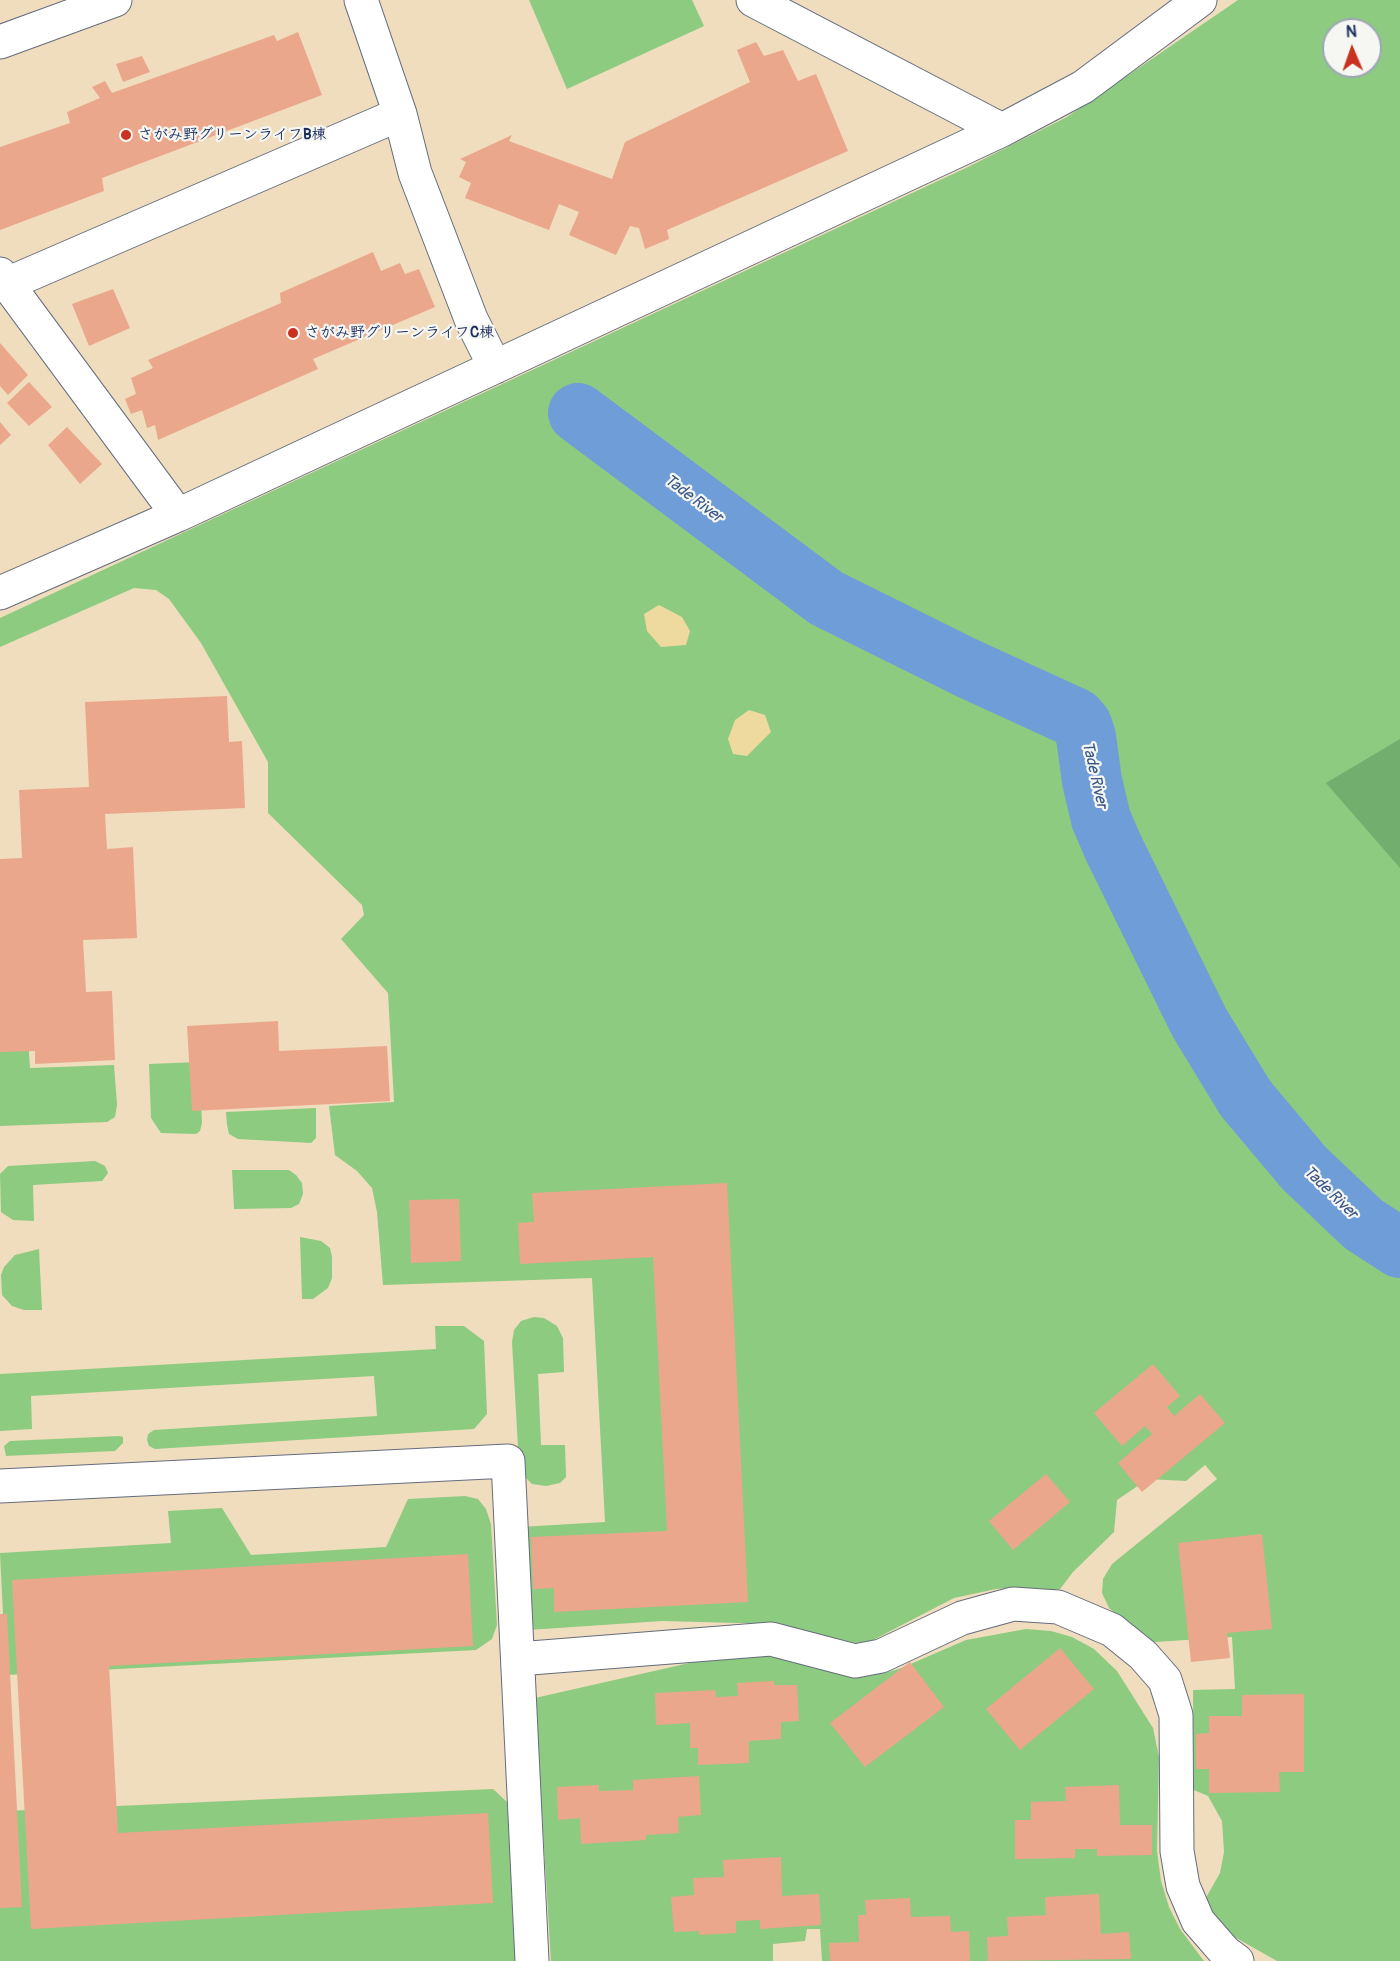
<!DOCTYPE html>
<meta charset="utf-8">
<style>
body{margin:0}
#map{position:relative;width:1400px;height:1961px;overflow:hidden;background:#efddbd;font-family:Pangolin,sans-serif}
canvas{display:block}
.north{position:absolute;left:1322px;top:18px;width:60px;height:60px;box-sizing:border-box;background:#f6f6f2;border:2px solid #9ea6b7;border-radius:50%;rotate:358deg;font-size:16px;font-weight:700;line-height:24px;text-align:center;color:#1b2f5e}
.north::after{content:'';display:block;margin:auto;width:21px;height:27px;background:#c8321e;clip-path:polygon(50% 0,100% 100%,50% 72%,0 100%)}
</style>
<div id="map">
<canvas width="1400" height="1961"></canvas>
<div class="north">N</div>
</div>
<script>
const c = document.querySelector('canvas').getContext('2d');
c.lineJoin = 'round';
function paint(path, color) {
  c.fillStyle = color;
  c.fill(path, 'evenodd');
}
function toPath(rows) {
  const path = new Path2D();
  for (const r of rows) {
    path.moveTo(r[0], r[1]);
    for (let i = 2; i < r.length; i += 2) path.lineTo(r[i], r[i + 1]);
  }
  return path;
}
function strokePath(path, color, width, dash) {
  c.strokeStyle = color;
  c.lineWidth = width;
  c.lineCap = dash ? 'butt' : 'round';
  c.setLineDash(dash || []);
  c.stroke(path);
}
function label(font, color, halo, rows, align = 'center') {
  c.font = font + ' Pangolin,"Klee One",sans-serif';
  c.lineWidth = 4.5;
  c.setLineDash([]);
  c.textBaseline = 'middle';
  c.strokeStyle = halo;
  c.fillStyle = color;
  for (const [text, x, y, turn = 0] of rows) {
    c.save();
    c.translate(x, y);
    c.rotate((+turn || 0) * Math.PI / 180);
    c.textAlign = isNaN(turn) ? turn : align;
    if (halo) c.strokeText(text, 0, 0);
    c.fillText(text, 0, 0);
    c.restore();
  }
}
paint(toPath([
 [529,0,692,0,704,26,567,89],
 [1238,0,1400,0,1400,1961,1277,1961,1231,1935,1203,1903,1220,1873,1224,1852,1222,1821,1208,1796,1194,1790,1193,1690,1235,1689,1232,1637,1155,1642,1143,1637,1109,1608,1102,1593,1103,1579,1112,1564,1217,1479,1205,1465,1186,1481,1148,1479,1117,1500,1114,1532,1073,1572,1060,1589,1042,1592,1020,1587,996,1589,954,1598,871,1641,856,1643,776,1624,662,1621,528,1630,520,1527,605,1522,592,1278,383,1285,377,1212,372,1188,357,1171,335,1155,329,1106,394,1102,388,993,341,939,364,915,362,905,268,813,268,762,201,643,169,599,156,590,134,588,0,647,0,618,968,167,1067,117],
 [1334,30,1370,30,1370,66,1334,66],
 [23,962,30,1068,114,1065,117,1105,115,1117,107,1122,0,1126,0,963],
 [199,1062,202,1123,200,1131,196,1134,161,1133,151,1118,149,1064],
 [316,1108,316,1138,311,1143,238,1139,229,1134,227,1125,226,1112],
 [95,1161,105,1166,108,1173,102,1181,33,1185,34,1221,13,1220,1,1212,0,1174,8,1166],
 [232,1170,289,1170,296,1175,302,1183,303,1194,299,1204,291,1208,234,1209],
 [300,1237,321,1241,330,1248,332,1257,332,1278,328,1288,313,1299,302,1299],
 [39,1249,42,1310,24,1310,12,1306,2,1295,1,1275,4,1267,15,1255],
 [534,1317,544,1318,557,1326,563,1338,564,1372,538,1374,541,1445,565,1445,566,1477,560,1483,546,1486,532,1484,524,1476,519,1465,512,1342,514,1330,521,1321],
 [435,1326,464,1326,484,1341,487,1414,474,1429,155,1449,149,1446,147,1440,148,1434,154,1430,377,1416,374,1376,31,1396,32,1429,0,1431,0,1374,436,1349],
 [119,1436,123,1437,123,1443,115,1451,6,1456,4,1446,10,1441],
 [465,1496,478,1499,486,1509,491,1524,497,1625,492,1639,476,1650,6,1675,0,1553,171,1543,168,1511,222,1508,251,1555,386,1547,408,1499],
 [1026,1629,1051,1631,1072,1637,1094,1649,1117,1671,1153,1728,1159,1757,1157,1851,1161,1881,1169,1907,1180,1929,1204,1961,822,1961,820,1929,807,1929,805,1941,773,1944,773,1961,551,1961,535,1698,729,1654,770,1654,790,1658,812,1668,860,1676,884,1673,899,1669,966,1640],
 [0,1705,7,1811,493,1789,507,1802,519,1961,0,1961]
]), '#8dcb80');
paint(toPath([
 [1400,739,1400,868,1326,783]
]), '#72af6e');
paint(toPath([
 [659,605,682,617,690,631,686,645,661,647,647,631,644,614],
 [749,710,765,715,771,732,747,756,733,754,728,739,735,720]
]), '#eeda9e');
strokePath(toPath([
 [578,413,826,598,967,668,1076,718,1082,725,1086,737,1092,781,1101,819,1113,847,1199,1022,1222,1060,1246,1099,1304,1168,1363,1224,1400,1248]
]), '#6f9dd7', 60);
paint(toPath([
 [298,32,322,95,102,178,104,191,0,230,0,147,70,123,67,112,100,98,92,87,105,81,112,93,274,35,277,41],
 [756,42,764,56,783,50,798,81,816,74,848,151,667,230,669,239,645,249,639,228,630,226,616,255,569,235,579,212,559,204,549,230,465,198,471,183,459,177,466,162,460,159,512,135,509,141,612,179,625,142,750,82,737,50],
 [142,56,150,72,123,82,116,64],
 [373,252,381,271,400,263,405,274,419,269,435,307,313,359,318,369,158,440,155,425,147,428,142,410,131,414,125,399,136,394,131,378,153,368,148,360,281,303,280,293],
 [113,289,130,328,89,346,72,304],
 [0,343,28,375,8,395,0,386],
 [29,382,52,407,29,426,7,403],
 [0,422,11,435,0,445],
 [67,427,102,464,80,484,48,445],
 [227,696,229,742,242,741,245,808,105,814,107,849,133,847,137,938,83,940,86,992,112,991,115,1060,35,1064,35,1051,0,1052,0,859,22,858,19,790,89,787,85,702],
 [278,1021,279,1051,387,1046,390,1101,192,1111,187,1026],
 [727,1183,748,1602,554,1612,554,1588,533,1589,531,1537,667,1531,653,1257,520,1264,518,1223,534,1222,532,1193],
 [459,1199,461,1261,411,1263,409,1200],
 [1153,1364,1180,1396,1167,1407,1174,1416,1200,1394,1225,1423,1142,1492,1118,1463,1152,1434,1145,1426,1122,1446,1094,1413],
 [1046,1474,1070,1502,1013,1550,989,1521],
 [1262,1534,1272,1629,1227,1633,1230,1658,1191,1662,1178,1543],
 [468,1554,473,1646,109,1666,118,1833,488,1813,493,1903,31,1929,12,1580],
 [0,1614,7,1614,22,1907,0,1908],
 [1060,1648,1094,1689,1020,1750,986,1709],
 [910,1662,944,1707,865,1767,830,1723],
 [774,1681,774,1685,797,1685,799,1721,781,1722,781,1739,749,1741,749,1763,698,1765,698,1748,690,1748,690,1723,656,1725,655,1693,715,1690,716,1697,738,1696,737,1683],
 [1304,1694,1304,1772,1279,1772,1280,1792,1209,1793,1209,1769,1196,1769,1196,1734,1209,1733,1209,1716,1242,1716,1242,1695],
 [699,1776,701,1815,678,1817,679,1833,646,1835,646,1840,581,1844,580,1818,558,1820,557,1787,599,1785,599,1791,633,1790,633,1780],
 [1119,1785,1120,1825,1152,1825,1152,1855,1097,1856,1097,1849,1075,1849,1075,1858,1015,1859,1015,1820,1031,1820,1031,1802,1066,1801,1065,1787],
 [781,1857,782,1896,819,1894,821,1925,760,1929,760,1920,736,1921,736,1933,699,1935,699,1931,674,1932,671,1897,694,1895,693,1878,724,1877,723,1860],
 [1099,1894,1101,1934,1129,1932,1131,1959,988,1961,987,1937,1008,1936,1007,1917,1046,1915,1045,1897],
 [910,1898,911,1917,950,1916,951,1932,969,1931,970,1961,830,1961,829,1943,859,1942,858,1915,866,1915,865,1900]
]), '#eba78c');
const minor = toPath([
 [361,0,400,114,415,173,471,319,495,367],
 [753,0,1002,130],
 [0,42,115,0],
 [0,274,178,515],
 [7,284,400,114],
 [0,593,178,515,1002,130,1083,87,1200,0],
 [0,1486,508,1461,532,1961],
 [518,1659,771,1639,855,1661,881,1656,962,1618,1013,1604,1058,1607,1112,1630,1143,1655,1165,1680,1176,1715,1177,1851,1183,1886,1198,1921,1225,1952,1237,1961]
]);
strokePath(minor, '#656c7f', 35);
strokePath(minor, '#fff', 33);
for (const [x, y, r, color] of [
 [126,135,6,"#c8321e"],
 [293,333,6,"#c8321e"]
]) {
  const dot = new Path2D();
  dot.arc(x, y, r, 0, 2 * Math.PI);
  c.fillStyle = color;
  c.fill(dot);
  strokePath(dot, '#f6f6f2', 2);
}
label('bold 15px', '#1b2f5e', '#f6f6f2', [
 ["さがみ野グリーンライフB棟",138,135],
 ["さがみ野グリーンライフC棟",305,333]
], 'left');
label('italic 16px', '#385688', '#f6f6f2', [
 ["Tade River",693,499,37],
 ["Tade River",1094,775,77],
 ["Tade River",1330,1193,44]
]);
</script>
